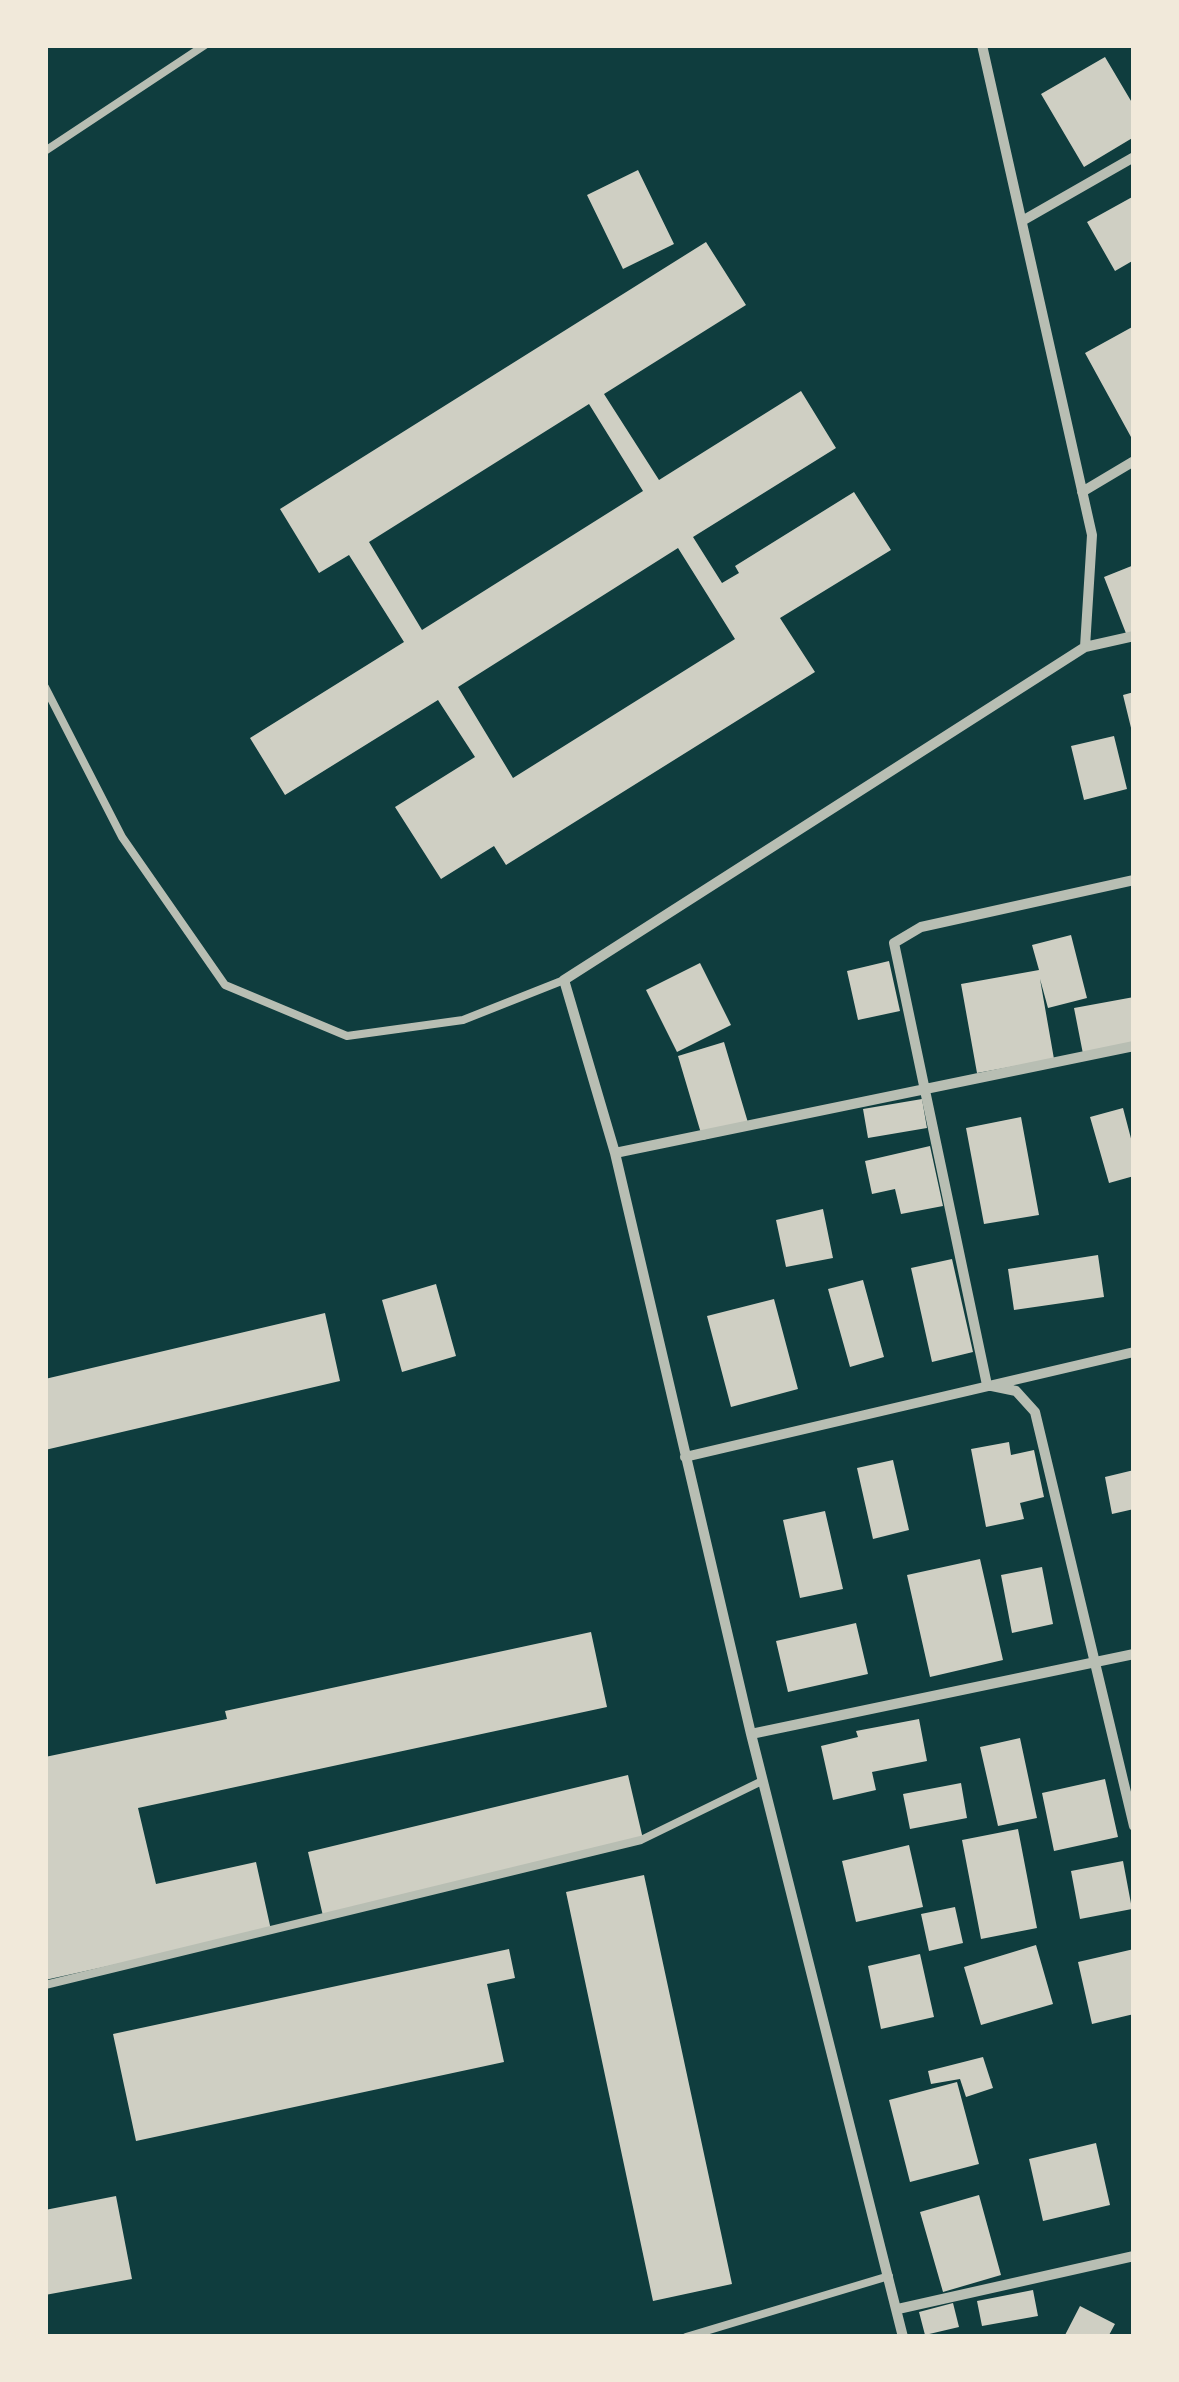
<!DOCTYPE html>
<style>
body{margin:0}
#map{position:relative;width:1179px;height:2382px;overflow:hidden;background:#0f3d3e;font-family:"DejaVu Sans",sans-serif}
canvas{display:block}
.frame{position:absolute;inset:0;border:48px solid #f1e9da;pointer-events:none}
</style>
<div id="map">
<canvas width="1179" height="2382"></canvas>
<div class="frame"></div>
</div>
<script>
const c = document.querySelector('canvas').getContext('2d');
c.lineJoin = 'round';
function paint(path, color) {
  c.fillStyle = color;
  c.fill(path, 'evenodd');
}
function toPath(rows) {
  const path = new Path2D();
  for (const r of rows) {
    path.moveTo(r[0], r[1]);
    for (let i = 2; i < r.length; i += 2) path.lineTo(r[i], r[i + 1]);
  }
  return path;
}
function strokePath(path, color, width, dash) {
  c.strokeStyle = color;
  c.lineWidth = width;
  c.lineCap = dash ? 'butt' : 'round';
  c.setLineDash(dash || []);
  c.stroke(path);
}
paint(toPath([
 [1105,57,1134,106,1134,137,1084,167,1041,94],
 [638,170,674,244,623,269,587,195],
 [1134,196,1134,260,1115,271,1087,222],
 [706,242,746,305,604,394,659,480,801,391,836,448,693,537,722,583,739,573,735,566,854,492,891,550,780,618,815,672,506,865,494,846,441,879,395,807,475,757,438,700,285,795,250,738,404,642,349,555,319,573,280,509],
 [589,404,643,491,422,630,369,542],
 [678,548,735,639,513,778,458,687],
 [1134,326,1134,435,1131,437,1085,353],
 [1134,565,1134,633,1127,636,1104,577],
 [1134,692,1134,736,1133,736,1123,695],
 [1114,736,1127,789,1084,800,1071,746],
 [1071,935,1087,998,1048,1008,1040,979,1054,1059,977,1073,961,984,1039,970,1032,945],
 [889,961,900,1011,858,1020,847,971],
 [700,963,731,1025,677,1052,646,990],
 [1134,997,1134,1050,1084,1059,1074,1008],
 [724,1042,749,1126,703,1140,678,1056],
 [922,1099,927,1128,868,1138,863,1109],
 [1123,1108,1134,1150,1134,1176,1109,1183,1090,1117],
 [1021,1117,1039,1215,984,1224,966,1128],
 [930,1146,943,1206,901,1214,895,1189,872,1194,865,1161],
 [823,1209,833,1258,786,1267,776,1220],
 [1098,1255,1104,1297,1014,1310,1008,1269],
 [952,1259,973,1352,932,1362,911,1268],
 [863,1280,884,1357,850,1367,828,1289],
 [436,1284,456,1356,402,1372,382,1300],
 [774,1299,798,1389,731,1407,707,1316],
 [325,1313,340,1381,45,1450,45,1379],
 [1009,1442,1011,1455,1034,1450,1044,1497,1020,1503,1024,1519,986,1527,971,1449],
 [893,1460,909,1530,873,1539,857,1468],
 [1134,1470,1134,1509,1112,1514,1105,1477],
 [825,1511,843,1589,800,1598,783,1520],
 [980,1559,1003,1660,930,1677,907,1575],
 [1042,1567,1053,1624,1012,1633,1001,1575],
 [856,1623,868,1674,788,1692,776,1641],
 [591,1632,607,1707,138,1808,156,1884,256,1862,271,1930,45,1980,45,1757,227,1719,225,1711],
 [919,1719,927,1761,872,1772,876,1790,833,1800,821,1746,858,1737,856,1731],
 [1020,1738,1037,1818,998,1826,980,1747],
 [628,1775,643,1839,323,1916,308,1852],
 [1105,1779,1118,1837,1054,1851,1042,1793],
 [961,1783,967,1818,910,1829,903,1794],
 [1018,1829,1037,1928,981,1939,962,1840],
 [909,1845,923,1907,856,1922,842,1861],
 [1123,1861,1132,1909,1080,1919,1071,1871],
 [644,1875,732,2284,653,2301,566,1892],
 [955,1907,963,1943,929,1951,921,1914],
 [1036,1945,1053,2004,981,2025,964,1967],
 [509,1949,515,1978,487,1984,504,2062,136,2141,113,2034],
 [1134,1949,1134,2014,1092,2024,1078,1962],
 [920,1954,934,2017,881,2029,868,1966],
 [983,2057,993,2088,966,2097,960,2079,931,2084,928,2071],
 [957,2082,979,2164,910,2182,889,2100],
 [1096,2143,1110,2205,1043,2221,1029,2159],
 [979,2195,1001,2275,943,2292,920,2212],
 [116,2196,132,2279,45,2295,45,2210],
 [1033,2290,1038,2316,982,2326,977,2301],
 [953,2303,959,2327,925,2335,919,2312],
 [1080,2306,1115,2324,1108,2337,1064,2337]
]), '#cfcfc3');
strokePath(toPath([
 [45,151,205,45],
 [45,687,122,837,225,985,347,1036,463,1020,564,980],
 [45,1985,641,1840,762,1781],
 [686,2337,889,2276]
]), '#b8beb3', 8);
strokePath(toPath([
 [982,45,1092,535,1085,647],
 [1022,221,1134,157],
 [1082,492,1134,461],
 [1134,880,921,927,894,943,987,1385,1016,1391,1035,1412,1134,1826],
 [615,1153,1134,1046],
 [685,1457,1134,1352],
 [751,1734,1134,1654],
 [898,2309,1134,2256],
 [903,2337,751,1734,615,1153,564,980,1085,647,1134,636]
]), '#b8beb3', 10);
</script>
